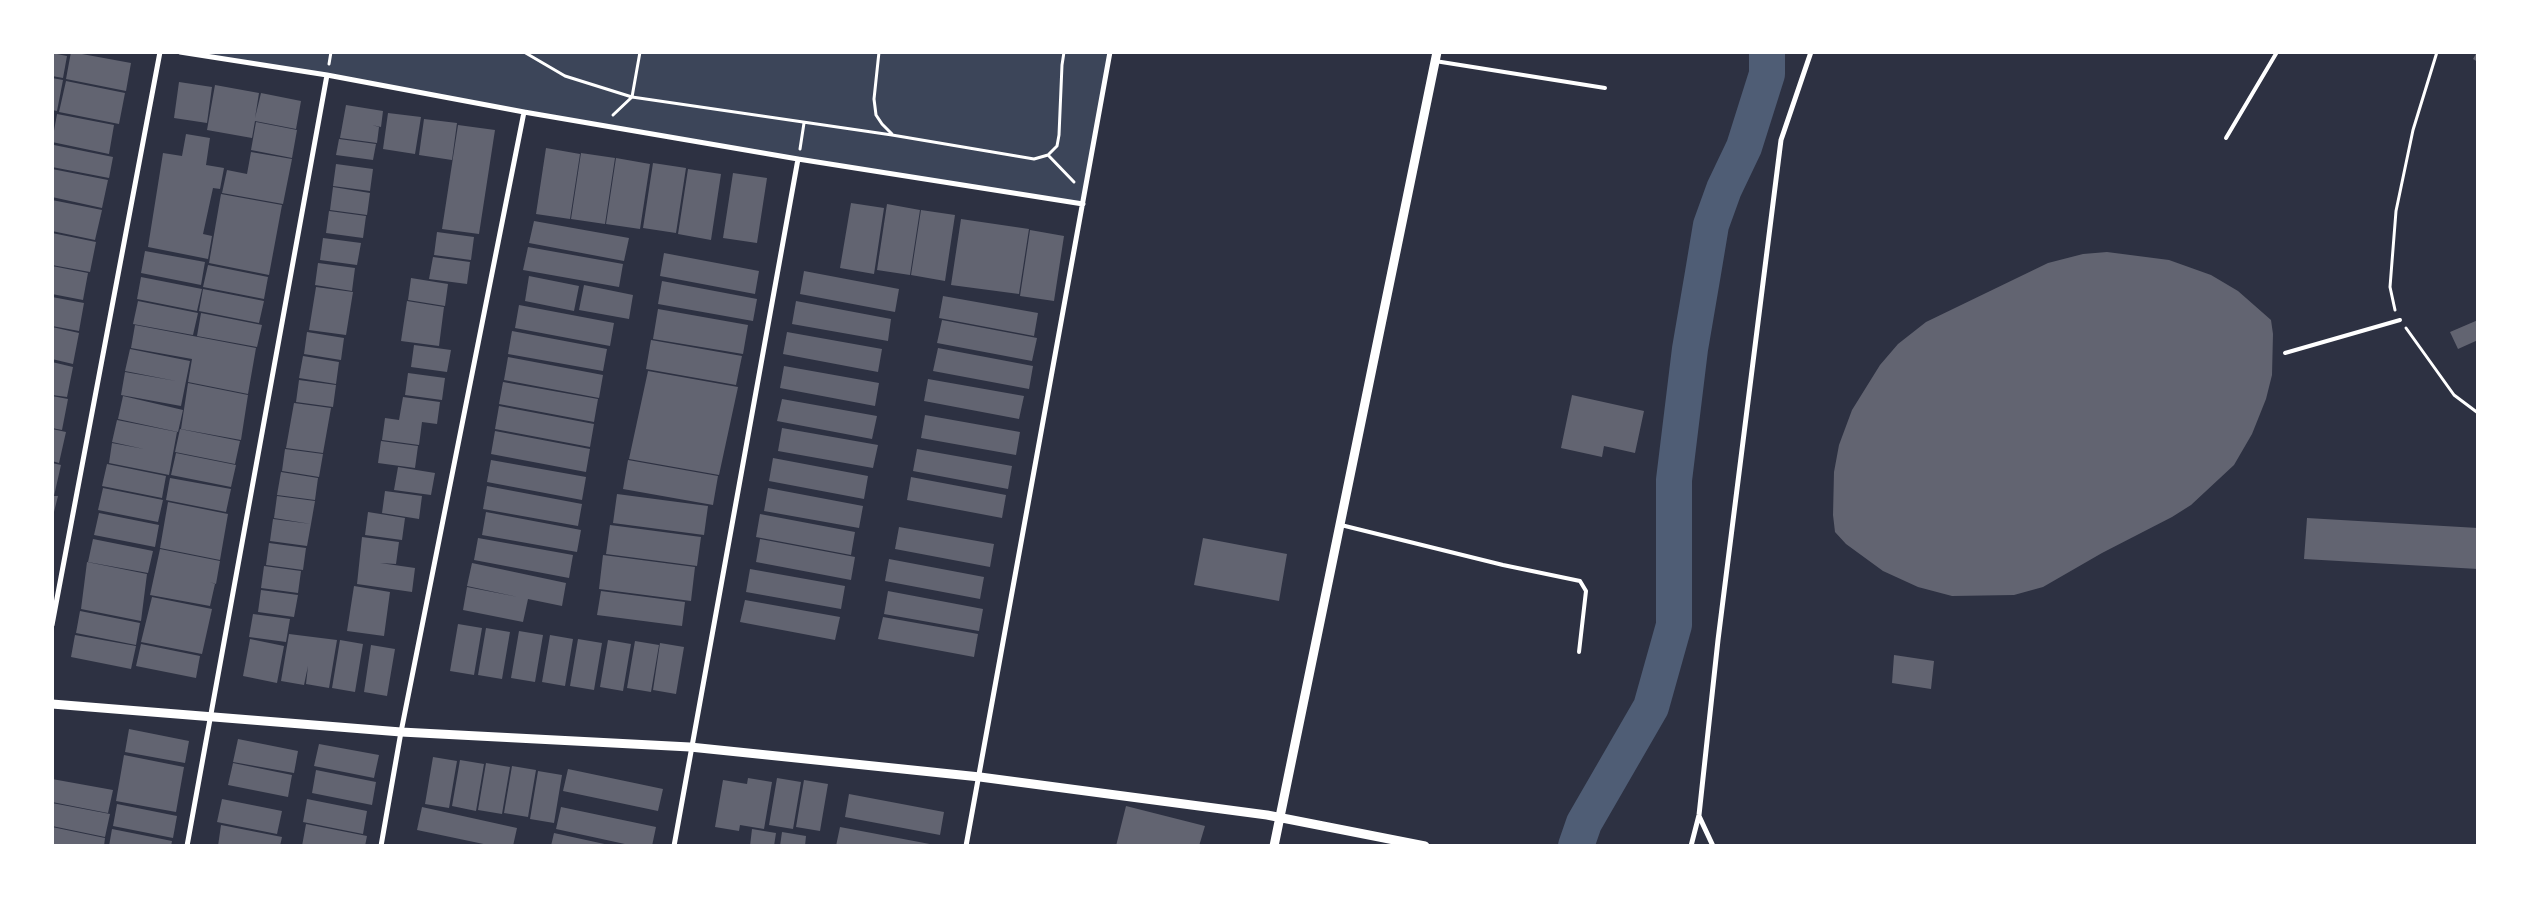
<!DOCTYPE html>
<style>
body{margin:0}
#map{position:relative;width:2530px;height:898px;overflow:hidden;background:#2d3142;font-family:"Exo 2",sans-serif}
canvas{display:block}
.frame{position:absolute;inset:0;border:54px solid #fff;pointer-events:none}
</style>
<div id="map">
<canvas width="2530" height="898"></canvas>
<div class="frame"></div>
</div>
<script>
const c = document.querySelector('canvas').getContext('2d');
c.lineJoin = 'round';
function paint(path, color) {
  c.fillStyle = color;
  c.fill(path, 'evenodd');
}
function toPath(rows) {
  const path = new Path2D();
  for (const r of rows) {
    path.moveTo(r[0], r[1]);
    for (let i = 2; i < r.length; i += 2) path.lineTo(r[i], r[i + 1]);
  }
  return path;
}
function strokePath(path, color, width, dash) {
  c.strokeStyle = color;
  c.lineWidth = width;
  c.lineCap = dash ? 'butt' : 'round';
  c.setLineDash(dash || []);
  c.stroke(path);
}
paint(toPath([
 [180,53,1110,53,1083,204,798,159,327,75]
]), '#3c4559');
strokePath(toPath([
 [1576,846,1584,823,1651,707,1674,625,1674,480,1690,349,1703,273,1711,225,1724,189,1744,147,1767,74,1767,52]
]), '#4f5d75', 36);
paint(toPath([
 [71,52,131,63,126,91,66,79],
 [2477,52,2478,52,2478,62,2473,59],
 [52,53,67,56,63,78,52,76],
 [52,78,63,80,57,111,52,110],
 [66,81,125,93,119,124,59,112],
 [179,82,212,87,207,123,174,118],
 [215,85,259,93,255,118,261,93,301,101,296,129,255,121,252,138,207,130],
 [346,105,383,111,381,127,372,125,379,127,377,143,340,138],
 [388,113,421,117,415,154,383,149],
 [57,114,114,125,109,154,52,142],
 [424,119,457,123,452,160,419,155],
 [256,122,297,130,292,158,251,150],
 [458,125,495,130,479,234,442,229],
 [186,134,210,138,206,165,224,168,220,189,213,188,203,234,212,236,208,259,148,247,163,153,182,156],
 [339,139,376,144,373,160,336,155],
 [54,145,113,157,109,178,52,167],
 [546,148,580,154,570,219,536,214],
 [251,152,292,159,283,204,222,193,227,170,247,174],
 [581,153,615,158,605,224,571,219],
 [616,158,650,164,640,229,606,224],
 [653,163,686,168,676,233,643,228],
 [336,164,373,169,370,191,333,186],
 [52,169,108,180,102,208,52,197],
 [688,169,721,174,711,240,678,234],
 [733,173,767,178,757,243,723,238],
 [333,187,370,193,367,215,330,210],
 [221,194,282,205,269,275,209,263],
 [52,200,102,210,95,240,52,231],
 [851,203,884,208,874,274,840,268],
 [887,204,920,210,910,275,877,270],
 [921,210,955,215,945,281,911,275],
 [329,211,366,216,363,238,326,233],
 [961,219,1029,229,1019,294,951,285],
 [534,221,629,238,624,261,529,243],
 [1030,230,1064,236,1054,301,1020,296],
 [437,232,474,237,471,260,434,255],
 [52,233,96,242,90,272,52,265],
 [323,238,361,243,357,265,320,260],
 [528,247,623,264,619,287,523,270],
 [145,251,205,262,201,285,141,273],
 [2107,252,2169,260,2211,275,2238,291,2271,320,2273,334,2272,375,2266,399,2252,434,2234,465,2191,505,2172,517,2102,553,2043,587,2014,595,1952,596,1918,587,1883,571,1846,544,1835,532,1833,515,1834,472,1839,445,1852,410,1880,365,1898,344,1926,322,2048,263,2083,254],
 [664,253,759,271,755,294,660,276],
 [433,257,470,262,467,284,429,279],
 [318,263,355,268,352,291,315,285],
 [208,265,268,277,264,299,203,287],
 [52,266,88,273,83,300,52,294],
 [804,271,899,289,895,312,800,294],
 [529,276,579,286,574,311,525,301],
 [141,277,202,289,197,311,137,299],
 [411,278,448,284,445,306,408,300],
 [662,281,757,299,753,321,658,304],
 [584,285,633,295,629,319,579,310],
 [316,287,353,292,346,335,309,330],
 [203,289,264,301,259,323,199,311],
 [943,296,1038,313,1034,336,939,318],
 [52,297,84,303,79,331,52,326],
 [138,301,198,313,193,335,133,324],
 [407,301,444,307,439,346,401,341],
 [796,301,891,319,888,341,792,324],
 [519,305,614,323,610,346,515,328],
 [658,309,748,325,743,354,653,339],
 [201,313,262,325,257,347,197,336],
 [942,320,1037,338,1032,361,937,343],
 [2478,320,2478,340,2458,349,2450,332],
 [135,325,256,348,248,394,188,382,192,359,131,348],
 [52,327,79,333,73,364,52,359],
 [512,331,607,349,603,371,508,354],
 [307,332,344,338,341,360,304,354],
 [787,332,882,349,878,372,783,354],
 [651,340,742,356,736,385,646,369],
 [414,345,451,350,447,372,411,367],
 [938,348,1033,366,1029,389,933,371],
 [130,349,190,361,181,406,121,395,125,372,176,381,125,371],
 [303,356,339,362,336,384,299,378],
 [508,357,603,375,599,398,504,380],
 [52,362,73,367,67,397,52,395],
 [784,366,879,383,875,406,780,388],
 [648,371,738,387,719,475,629,459],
 [408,373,445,378,442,400,405,395],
 [928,379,1024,396,1019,419,924,401],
 [299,380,336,385,333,407,296,402],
 [503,382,598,399,594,422,499,404],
 [188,383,248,395,241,440,181,429],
 [1572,395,1644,411,1635,453,1604,446,1602,457,1561,448],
 [52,396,68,399,62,430,52,428],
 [123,396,183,410,178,432,118,419],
 [403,397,440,402,437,424,422,422,419,445,382,440,385,418,399,420],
 [782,399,877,416,872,439,777,421],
 [294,403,331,408,323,453,286,448],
 [499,406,594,424,590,447,495,429],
 [925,415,1020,432,1016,455,921,438],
 [117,420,177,432,169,475,109,463,112,443,144,449,112,442],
 [782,428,878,445,873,468,778,451],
 [52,429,66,432,59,463,52,461],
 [180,429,240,441,235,464,175,452],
 [495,431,590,449,586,472,491,454],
 [381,441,418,446,415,468,378,463],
 [285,449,323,454,319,477,282,471],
 [917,449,1012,466,1008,489,913,471],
 [176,453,236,465,231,487,171,475],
 [773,458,868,476,864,499,769,481],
 [491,460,586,477,582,500,487,482],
 [628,460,718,476,713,505,623,489],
 [52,463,61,465,54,496,58,496,53,516],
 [107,464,166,476,162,498,102,486],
 [398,467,435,473,431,495,394,490],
 [281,472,318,478,315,500,277,495],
 [911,477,1006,495,1002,518,907,500],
 [170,478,231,489,226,512,166,500],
 [487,486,582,504,578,526,483,509],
 [103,488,163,500,158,522,98,510],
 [768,488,863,506,859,528,764,511],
 [385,491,422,496,419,519,382,513],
 [617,494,708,506,704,535,613,523],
 [277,496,315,501,311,524,274,518],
 [168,502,228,514,220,560,160,548],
 [368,512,405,518,402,540,365,535],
 [486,512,581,530,577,552,482,535],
 [99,513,159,525,155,547,94,535],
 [760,514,855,532,851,555,756,537],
 [2307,518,2478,528,2478,569,2304,559],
 [273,519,311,524,307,546,270,541],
 [610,525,701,537,697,566,606,554],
 [899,527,994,544,990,567,895,549],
 [362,537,399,542,396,564,380,563,415,568,412,592,357,584],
 [478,538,573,555,569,578,474,560],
 [1203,538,1287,554,1279,601,1194,585],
 [93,539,153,551,148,573,88,562],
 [760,539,855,557,851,580,756,562],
 [269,543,306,548,303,570,266,565],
 [160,549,220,561,216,584,210,582,215,584,210,606,150,595],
 [603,555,695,567,691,601,599,589],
 [889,559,984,577,980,599,885,581],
 [87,562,147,574,141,621,81,609],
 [472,563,566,583,562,606,528,599,523,622,463,610,467,587,518,597,467,586],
 [264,566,301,571,298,593,261,588],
 [750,569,845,586,841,609,746,592],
 [354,586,390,592,384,636,347,631],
 [261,590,298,595,294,617,258,612],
 [601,591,685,602,682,626,597,615],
 [888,591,983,609,979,631,884,614],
 [152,597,212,609,202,654,141,642],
 [745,600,840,617,835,640,740,622],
 [80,611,140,623,136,645,76,633],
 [253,614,290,619,286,642,249,637],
 [883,617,978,634,974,657,878,639],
 [458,624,482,628,474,675,450,671],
 [486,628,510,632,502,679,478,675],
 [519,631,543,635,535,682,511,678],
 [289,634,337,640,329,688,306,684,308,666,304,685,281,681],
 [75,635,136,646,131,669,71,657],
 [550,635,573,639,565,686,542,682],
 [250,639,284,646,277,683,243,676],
 [578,639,602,643,594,690,570,686],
 [340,640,363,644,355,692,332,688],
 [608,640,631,644,623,691,600,687],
 [635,641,659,645,651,692,627,688],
 [660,643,684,647,676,694,653,690],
 [141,644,200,656,196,678,136,666],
 [371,645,395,649,387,696,364,692],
 [1894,655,1934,661,1931,689,1892,683],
 [129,729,189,741,185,763,125,752],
 [238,739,298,751,294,773,233,762],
 [319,744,379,755,374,778,314,766],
 [124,755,184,767,176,812,116,801],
 [433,757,457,761,449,808,425,804],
 [460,760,484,764,476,811,452,806],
 [233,763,292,775,288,797,228,785],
 [486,763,510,767,502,814,478,810],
 [512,766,536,770,528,817,504,813],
 [568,769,663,789,658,811,563,791],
 [316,770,376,782,372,805,312,793],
 [538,771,562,775,554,823,530,819],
 [748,778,772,782,764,829,740,825,739,831,715,827,723,780,747,784],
 [777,778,801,782,793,829,769,825],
 [52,779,113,790,108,813,52,802],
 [804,780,828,784,820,831,796,827],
 [849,794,944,812,940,835,845,817],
 [222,799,282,811,277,834,217,822],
 [307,799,367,811,363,834,303,822],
 [52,803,110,814,105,837,52,826],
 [117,804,177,816,173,838,113,826],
 [1126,806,1205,826,1199,846,1116,846],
 [422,807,517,828,513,846,493,846,417,830],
 [561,807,656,827,652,846,634,846,556,829],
 [306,824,367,836,365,846,302,846],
 [221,825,282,837,280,846,218,846],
 [52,827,105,838,104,846,52,846],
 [840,827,935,845,934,846,836,846],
 [112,829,172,841,171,846,109,846],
 [752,829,776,833,774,846,750,846],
 [782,832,806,836,805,846,780,846],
 [554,833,609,845,609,846,551,846]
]), '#626471');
strokePath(toPath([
 [524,52,565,76,632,97,892,135,1034,159,1048,155,1057,146,1059,135,1062,65,1064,52],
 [879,52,874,99,876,115,882,124,892,134],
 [329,64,331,52],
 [613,115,632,97,640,52],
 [800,149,804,123],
 [1048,155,1074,182],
 [2395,310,2390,287,2396,211,2413,130,2437,52],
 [2406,328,2454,395,2478,413]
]), '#fff', 3);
strokePath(toPath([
 [1435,61,1605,88],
 [2226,138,2277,52],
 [2285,353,2400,320],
 [1341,525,1503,565,1580,581,1586,591,1579,652]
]), '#fff', 4);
strokePath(toPath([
 [180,52,327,75,524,112,798,159,1083,204],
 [52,625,160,52],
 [1699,816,1713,846],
 [187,846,327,75],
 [381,846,401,732,524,112],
 [674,846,798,159],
 [966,846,1110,52],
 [1691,846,1699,815,1718,640,1781,140,1811,52]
]), '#fff', 5);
strokePath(toPath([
 [52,704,401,732,690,747,980,777,1267,815,1425,846],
 [1274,846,1437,52]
]), '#fff', 9);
</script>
